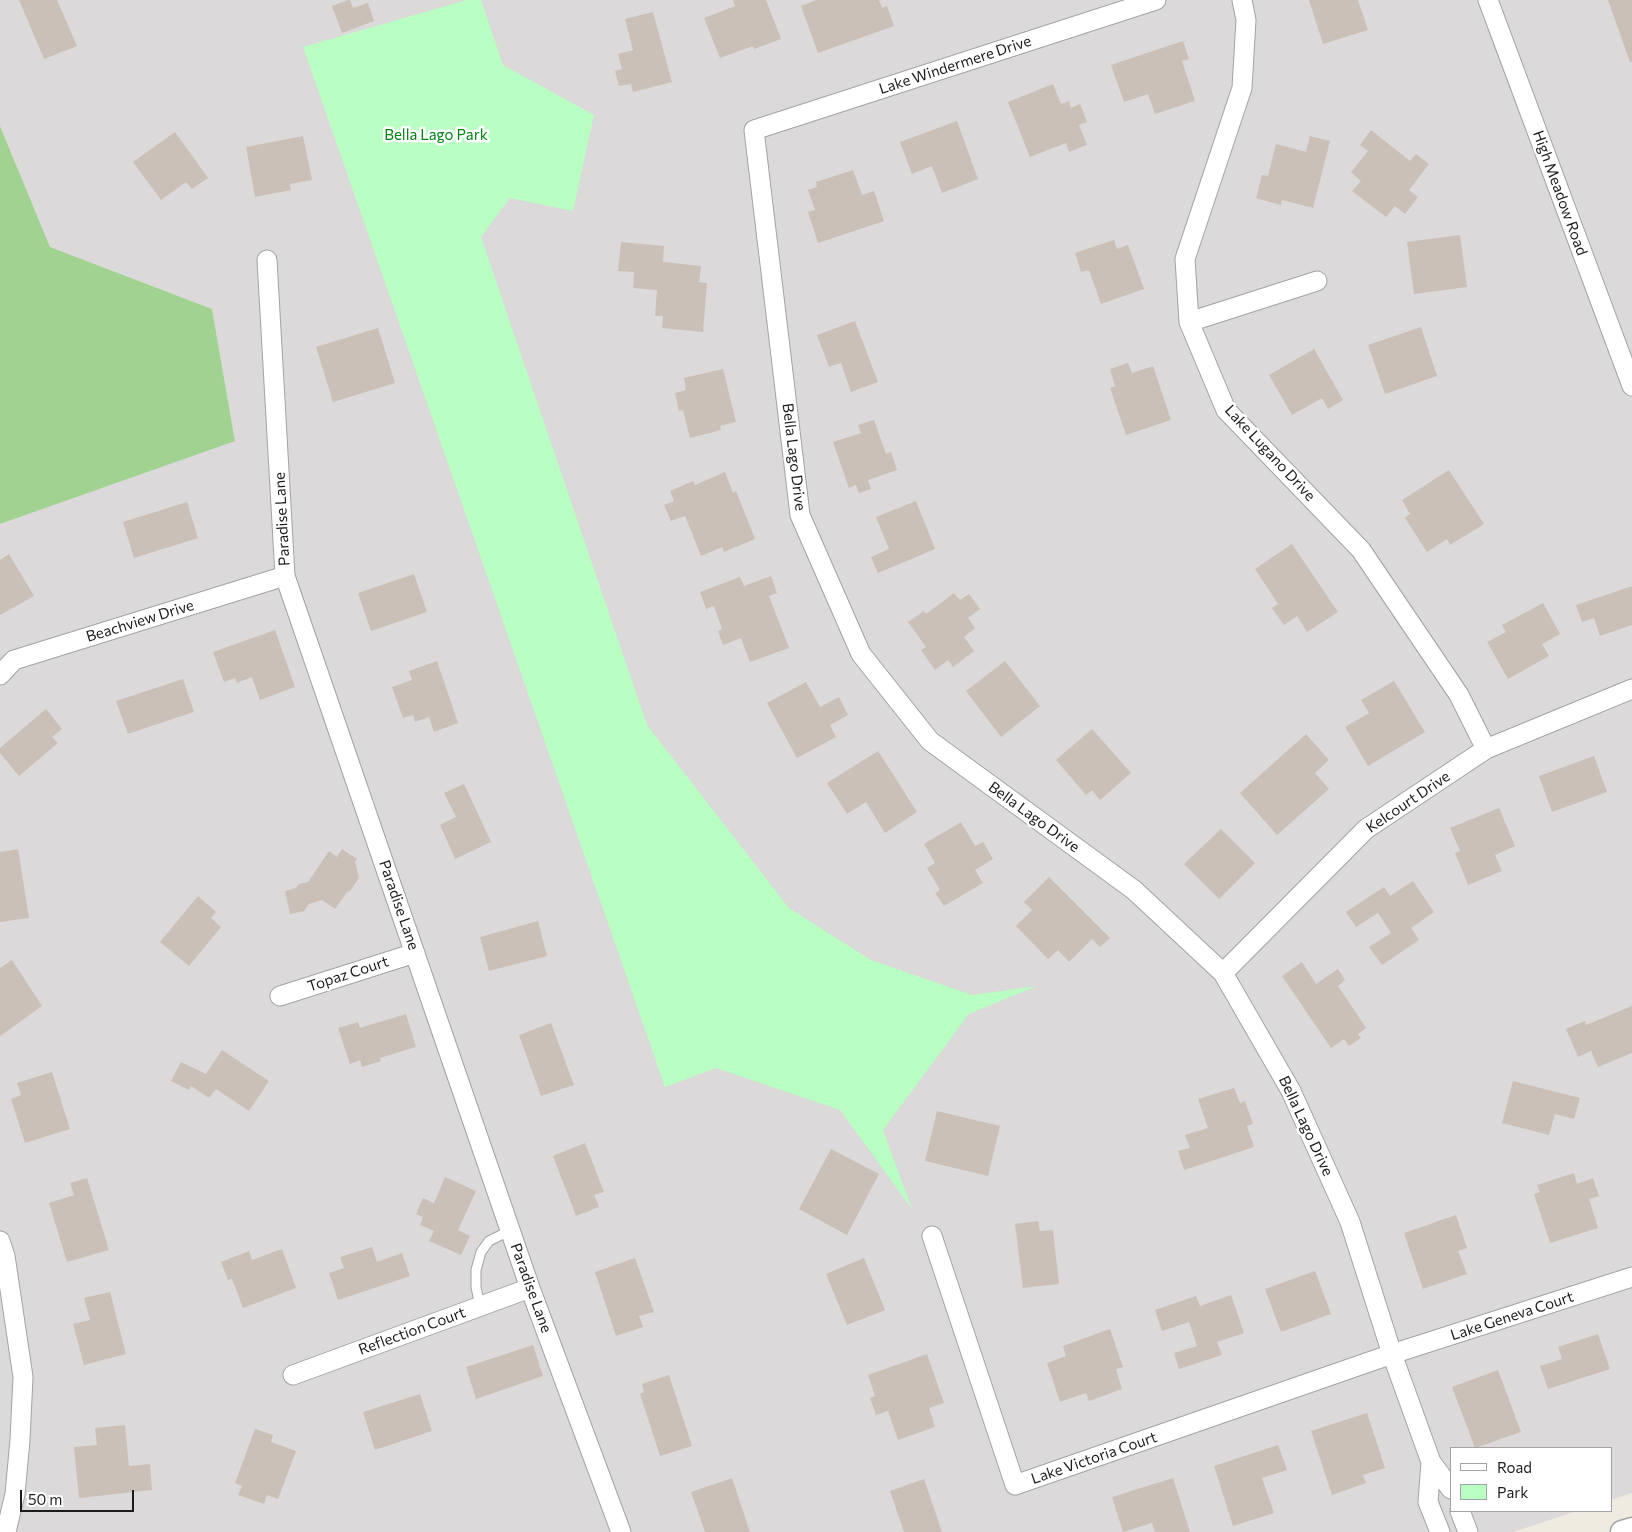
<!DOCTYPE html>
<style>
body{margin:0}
#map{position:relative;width:1632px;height:1532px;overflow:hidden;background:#efebe1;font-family:Commissioner,sans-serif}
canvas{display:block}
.legend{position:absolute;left:1450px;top:1447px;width:162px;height:65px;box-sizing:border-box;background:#fff;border:1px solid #a4a4a4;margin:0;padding:6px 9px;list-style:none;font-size:15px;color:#1c1c1c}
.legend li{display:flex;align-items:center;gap:10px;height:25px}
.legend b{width:25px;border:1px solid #a4a4a4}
.scale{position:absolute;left:20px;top:1490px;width:114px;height:22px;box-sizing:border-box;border:2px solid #1c1c1c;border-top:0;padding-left:6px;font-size:15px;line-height:18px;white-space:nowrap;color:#1c1c1c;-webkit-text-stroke:4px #fff;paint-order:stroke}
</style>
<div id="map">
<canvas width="1632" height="1532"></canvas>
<ul class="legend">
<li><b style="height:6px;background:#fff"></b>Road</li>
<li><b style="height:14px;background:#b9fec3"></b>Park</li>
</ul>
<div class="scale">50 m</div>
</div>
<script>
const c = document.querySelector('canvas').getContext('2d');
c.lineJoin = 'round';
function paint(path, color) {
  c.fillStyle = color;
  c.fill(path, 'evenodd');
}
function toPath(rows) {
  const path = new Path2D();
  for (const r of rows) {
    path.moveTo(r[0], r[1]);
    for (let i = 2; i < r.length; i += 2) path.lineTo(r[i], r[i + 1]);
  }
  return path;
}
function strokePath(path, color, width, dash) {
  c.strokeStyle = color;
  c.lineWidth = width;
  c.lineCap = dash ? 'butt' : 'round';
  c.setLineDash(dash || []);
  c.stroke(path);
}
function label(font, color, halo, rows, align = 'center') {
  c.font = font + ' Commissioner,sans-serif';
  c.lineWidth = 5;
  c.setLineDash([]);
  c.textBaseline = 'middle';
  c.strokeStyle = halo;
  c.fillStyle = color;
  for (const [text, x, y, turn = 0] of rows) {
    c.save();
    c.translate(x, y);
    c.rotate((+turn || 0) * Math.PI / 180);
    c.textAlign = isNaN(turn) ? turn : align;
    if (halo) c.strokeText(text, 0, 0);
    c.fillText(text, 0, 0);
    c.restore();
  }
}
paint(toPath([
 [0,0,1632,0,1632,1493,1611,1500,1611,1448,1451,1448,1451,1511,1577,1511,1513,1532,0,1532,0,524,235,440,212,309,50,247,0,126]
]), '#dbd9d9');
paint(toPath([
 [0,126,50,247,212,309,235,441,0,524]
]), '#a1d292');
paint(toPath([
 [467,0,481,0,503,65,594,115,573,211,510,198,481,237,647,725,789,908,871,960,972,995,1037,986,969,1014,883,1130,912,1209,840,1110,716,1068,665,1087,303,47]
]), '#b9fec3');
paint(toPath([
 [19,0,57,0,77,46,44,59],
 [348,0,350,0,353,8,368,3,374,21,342,33,332,6],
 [733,0,766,0,781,39,754,49,753,46,720,58,704,18,735,6],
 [816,0,879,0,882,8,887,6,894,26,818,53,801,6],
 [1309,0,1358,0,1368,30,1323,44],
 [1608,0,1632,0,1632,62,1630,62],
 [653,12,672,82,633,92,631,84,619,86,615,71,622,69,618,54,633,50,625,19],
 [1183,41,1189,59,1182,61,1195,101,1155,114,1148,94,1124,102,1111,65],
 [1053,84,1061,104,1069,101,1071,108,1080,104,1087,122,1079,125,1087,145,1069,152,1066,143,1030,157,1008,102],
 [957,121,978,179,942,193,932,166,912,174,900,142],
 [1371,130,1410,161,1416,154,1429,164,1409,190,1418,197,1405,214,1395,206,1386,217,1352,191,1361,181,1351,172,1368,151,1360,145],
 [175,132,208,178,192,189,186,182,161,200,133,162],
 [303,136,312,180,290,184,291,190,255,197,246,147],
 [1310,136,1330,141,1313,208,1282,200,1281,205,1256,198,1262,175,1268,176,1276,144,1306,152],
 [853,170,862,195,874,191,884,221,818,243,808,212,815,210,808,190,817,187,816,182],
 [1460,235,1467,287,1414,294,1407,242],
 [1114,240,1117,249,1128,245,1144,289,1101,304,1089,270,1081,272,1075,253],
 [621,242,664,246,663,262,701,266,699,282,707,283,703,332,662,328,663,316,655,316,657,290,633,288,634,272,618,271],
 [855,321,878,382,851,392,841,363,829,367,817,335],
 [1421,327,1437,376,1385,394,1368,345],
 [378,328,395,383,333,402,316,347],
 [1314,349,1343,400,1328,409,1322,398,1292,415,1269,375],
 [1128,363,1132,373,1153,366,1171,420,1126,435,1110,388,1115,386,1110,369],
 [723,369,736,422,720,426,721,430,690,438,683,410,679,411,675,393,686,390,684,378],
 [874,420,886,454,891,452,897,470,868,480,871,489,859,493,856,485,849,488,833,442,861,433,858,425],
 [1449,470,1484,524,1450,545,1447,539,1427,552,1405,518,1410,514,1402,500],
 [725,472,733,493,736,491,755,539,724,552,722,547,701,556,685,516,671,521,664,505,674,501,670,491,693,481,695,485],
 [916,501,935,549,878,573,871,557,889,549,876,517],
 [187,502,198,538,134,558,123,522],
 [1292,544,1338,612,1307,632,1297,616,1284,625,1272,608,1278,604,1255,569],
 [9,554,34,596,0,615,0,560],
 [414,574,427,612,371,631,358,593],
 [771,576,777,593,769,596,789,648,750,662,741,638,723,645,718,631,722,629,714,606,706,609,700,592,740,577,744,586],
 [1632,586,1632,625,1600,636,1594,618,1582,622,1576,605],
 [954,593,960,600,969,594,980,609,968,618,975,628,964,637,974,651,953,667,948,660,935,670,921,650,926,647,908,622,924,611,926,614],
 [1543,603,1560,634,1542,644,1549,656,1508,679,1487,642,1506,632,1502,625],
 [275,630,295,687,260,700,252,677,237,683,235,678,224,682,213,652],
 [437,661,458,723,434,732,429,717,415,722,413,715,403,718,392,687,412,680,409,671],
 [1005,661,1040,706,1001,737,966,691],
 [183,679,194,712,128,734,116,701],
 [1394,681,1425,732,1368,766,1345,727,1369,713,1361,700],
 [806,682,820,707,839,697,848,715,830,725,836,737,797,758,767,703],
 [46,709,62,729,52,737,58,743,19,776,0,753,0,748],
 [1092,729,1131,773,1100,800,1092,790,1086,795,1056,760],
 [1306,734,1329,760,1315,773,1329,789,1277,835,1240,793],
 [878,751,917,812,885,833,866,802,847,814,827,783],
 [1594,756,1607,792,1552,812,1539,776],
 [464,784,491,842,455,859,440,825,456,817,444,793],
 [1499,808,1515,846,1495,855,1502,871,1468,885,1455,853,1460,851,1450,828],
 [961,822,975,846,983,842,993,859,975,870,983,883,944,906,935,893,940,890,927,868,935,863,924,844],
 [1221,829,1255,863,1219,899,1184,864],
 [18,849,29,918,0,922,0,852],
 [342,849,357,859,355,862,359,878,350,891,347,892,335,909,322,900,309,904,304,911,290,914,285,891,296,888,299,884,308,882,329,851,337,857],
 [1049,877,1110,938,1100,947,1092,939,1069,962,1058,950,1048,959,1016,926,1032,910,1024,902],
 [1413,881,1434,912,1411,928,1419,940,1382,965,1369,947,1391,933,1378,913,1356,927,1346,912,1384,887,1390,896],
 [198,896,216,912,211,918,221,927,189,966,160,942],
 [538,921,547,956,489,971,480,937],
 [12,960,42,1006,0,1036,0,968],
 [1302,962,1316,984,1338,969,1345,980,1338,986,1366,1028,1358,1034,1361,1038,1349,1046,1344,1039,1331,1048,1282,976],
 [1632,1006,1632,1053,1598,1067,1591,1051,1578,1057,1566,1029,1585,1021,1586,1025],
 [406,1014,416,1047,380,1058,381,1061,362,1067,360,1060,350,1064,338,1028,358,1022,360,1028],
 [551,1023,574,1085,541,1096,519,1035],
 [222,1050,269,1081,249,1111,216,1089,209,1098,191,1086,189,1090,171,1081,181,1062,206,1074],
 [52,1072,70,1129,25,1143,11,1099,21,1095,17,1083],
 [1513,1081,1580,1098,1574,1119,1555,1114,1549,1135,1502,1123],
 [1234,1088,1240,1103,1245,1101,1253,1124,1247,1126,1254,1147,1184,1170,1178,1151,1190,1148,1185,1135,1208,1128,1198,1099],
 [937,1111,1000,1126,988,1176,925,1161],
 [585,1143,604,1192,594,1195,599,1207,576,1216,553,1156],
 [831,1149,879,1174,847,1235,799,1209],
 [1574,1173,1577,1184,1593,1178,1599,1196,1589,1199,1598,1228,1550,1243,1534,1194,1540,1192,1537,1185],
 [445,1177,476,1191,458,1230,470,1236,461,1255,429,1241,434,1231,420,1225,423,1217,416,1214,423,1198,434,1203],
 [87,1178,109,1250,67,1262,49,1203,74,1195,70,1183],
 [1456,1215,1467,1248,1458,1251,1467,1274,1423,1289,1404,1233],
 [1038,1221,1040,1231,1053,1230,1059,1284,1023,1288,1015,1224],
 [372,1247,377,1262,402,1253,410,1276,338,1300,329,1273,344,1268,340,1257],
 [282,1249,296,1288,243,1308,232,1279,228,1280,221,1262,249,1251,252,1260],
 [635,1258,654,1312,639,1316,643,1327,616,1336,595,1272],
 [864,1258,885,1310,847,1325,826,1274],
 [1315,1271,1331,1314,1281,1332,1265,1289],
 [110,1292,126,1354,84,1365,73,1324,90,1320,84,1298],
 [1231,1295,1244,1333,1217,1342,1222,1355,1179,1369,1174,1353,1197,1346,1189,1322,1162,1331,1155,1310,1196,1296,1200,1306],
 [1110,1329,1123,1367,1116,1369,1122,1389,1089,1401,1086,1393,1060,1402,1047,1363,1066,1356,1063,1346],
 [1598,1334,1610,1369,1548,1389,1540,1366,1562,1359,1558,1347],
 [533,1345,543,1376,476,1399,466,1367],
 [927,1354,944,1403,929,1408,935,1427,898,1440,888,1411,876,1415,870,1398,875,1396,868,1375],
 [1498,1370,1521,1432,1475,1448,1452,1387],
 [669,1375,692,1446,660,1456,640,1394,644,1392,642,1384],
 [420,1394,432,1431,375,1450,363,1412],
 [1367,1413,1385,1468,1363,1475,1366,1483,1332,1495,1311,1431],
 [125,1425,129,1466,150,1464,152,1490,79,1498,74,1447,97,1445,95,1428],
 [255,1429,273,1435,271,1442,296,1451,278,1499,267,1495,264,1504,238,1495,242,1486,235,1483],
 [1278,1445,1287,1470,1262,1478,1274,1513,1233,1526,1214,1466],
 [732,1478,750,1532,705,1532,691,1492],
 [1173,1478,1190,1532,1155,1532,1152,1523,1123,1532,1112,1497],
 [924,1479,942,1532,904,1532,890,1491]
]), '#cbc0b7');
const service = toPath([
 [480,1306,476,1287,476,1270,481,1252,489,1241,511,1230]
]);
const minor = toPath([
 [1156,0,754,130,800,515,861,654,930,741,1134,890,1223,973,1291,1091,1350,1222,1392,1354,1431,1462,1451,1489],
 [1242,0,1246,20,1242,88,1185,259,1189,322,1226,410,1361,550,1459,695,1486,749],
 [1488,0,1632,386],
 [267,260,285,576,530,1288,621,1532],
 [1189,322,1317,281],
 [0,675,14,660,285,576],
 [1223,973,1366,829,1486,749,1632,689],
 [280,996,415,953],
 [932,1236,1015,1485,1392,1354,1632,1277],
 [0,1241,5,1256,23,1377,20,1440,15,1494,6,1532],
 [293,1375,530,1288],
 [1431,1462,1428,1502,1440,1532],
 [1460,1511,1468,1532]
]);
const tertiary = toPath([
 [1622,1532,1632,1529]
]);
strokePath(service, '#a3a3a3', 11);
strokePath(minor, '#a3a3a3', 21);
strokePath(tertiary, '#a3a3a3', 25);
strokePath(service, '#fff', 9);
strokePath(minor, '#fff', 19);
strokePath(tertiary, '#fff', 22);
label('15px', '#1c1c1c', '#fff', [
 ["Lake Windermere Drive",955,65,-18],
 ["High Meadow Road",1560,193,70],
 ["Lake Lugano Drive",1270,453,47],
 ["Bella Lago Drive",794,457,83],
 ["Paradise Lane",282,519,-93],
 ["Beachview Drive",140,621,-17],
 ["Kelcourt Drive",1408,802,-34],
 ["Bella Lago Drive",1034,817,36],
 ["Paradise Lane",399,905,71],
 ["Topaz Court",348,974,-18],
 ["Bella Lago Drive",1306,1126,65],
 ["Paradise Lane",531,1288,70],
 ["Lake Geneva Court",1512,1316,-18],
 ["Reflection Court",412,1331,-20],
 ["Lake Victoria Court",1094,1458,-19]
]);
label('15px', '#028314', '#fff', [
 ["Bella Lago Park",436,135]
]);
</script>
